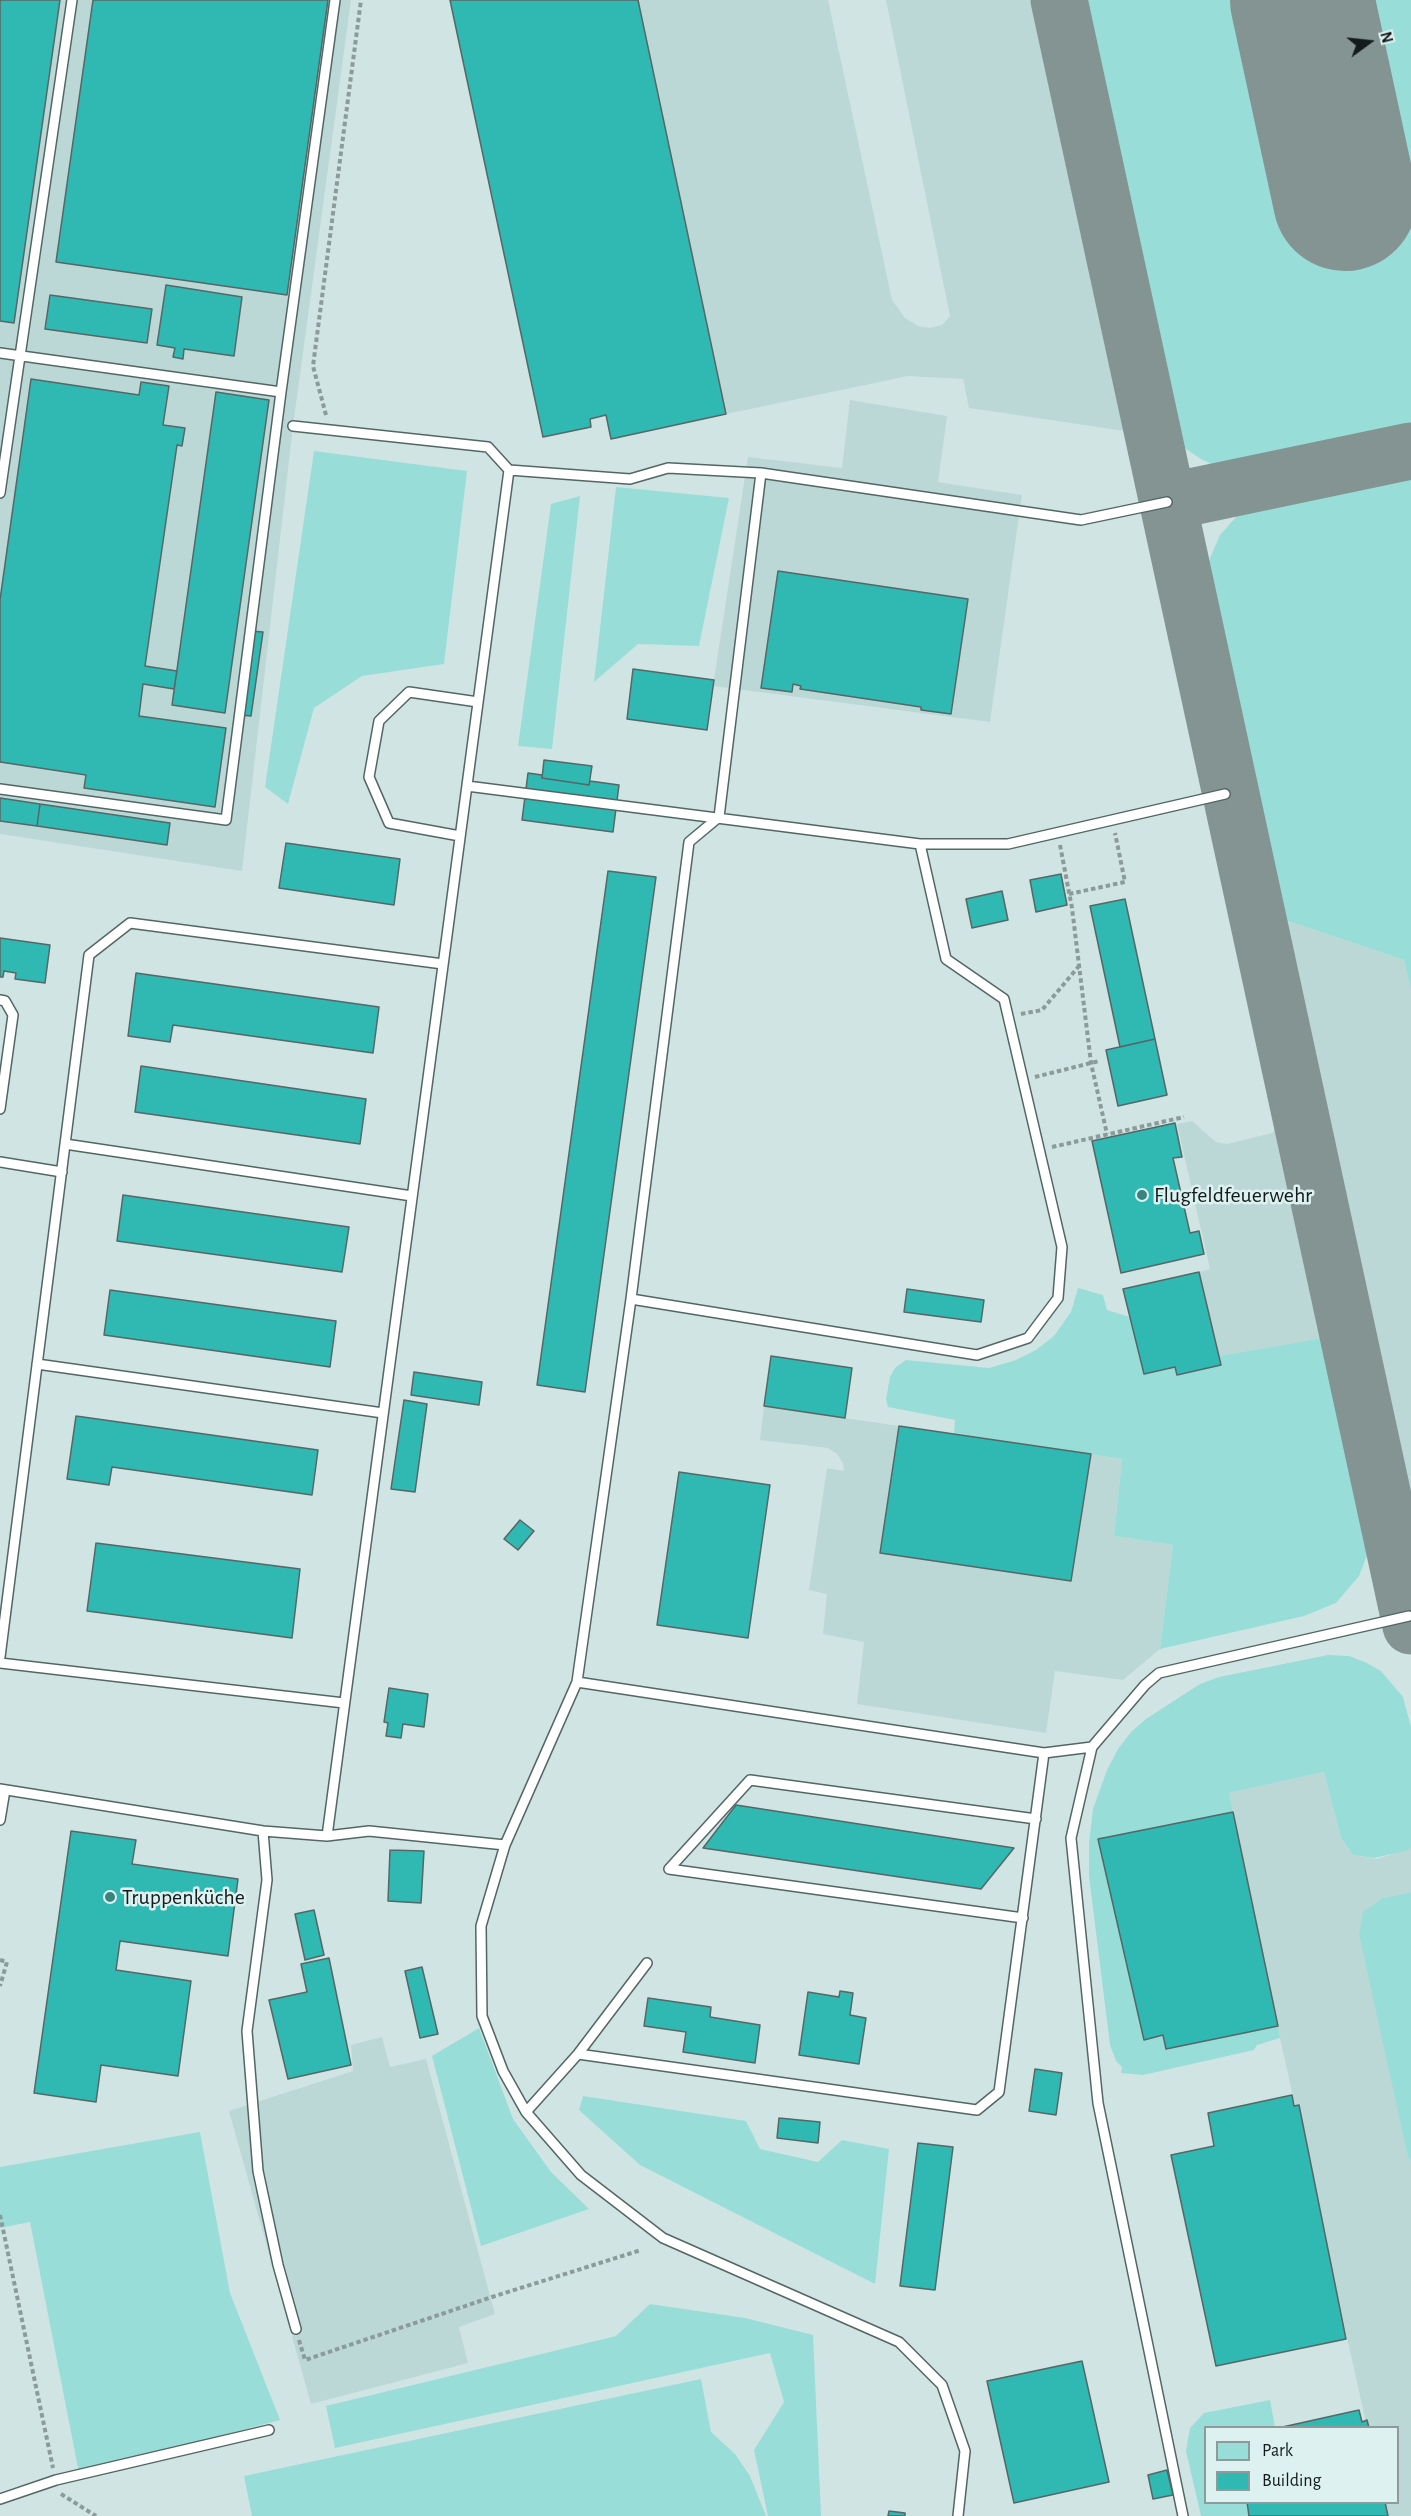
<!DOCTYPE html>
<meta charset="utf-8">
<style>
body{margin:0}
#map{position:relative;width:1411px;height:2516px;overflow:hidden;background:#d0e5e3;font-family:"Alegreya Sans",sans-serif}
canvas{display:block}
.legend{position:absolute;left:1204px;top:2426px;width:195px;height:78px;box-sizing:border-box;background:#ddf2f0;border:2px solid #8d9c9b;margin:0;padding:8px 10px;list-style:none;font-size:18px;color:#141c1b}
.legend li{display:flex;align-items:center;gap:12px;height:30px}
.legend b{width:30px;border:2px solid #8d9c9b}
.north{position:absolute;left:1339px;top:12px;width:60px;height:60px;-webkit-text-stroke:4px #ddf2f0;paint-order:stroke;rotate:75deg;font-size:16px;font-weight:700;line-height:24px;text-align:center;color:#141c1b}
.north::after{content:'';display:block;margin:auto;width:21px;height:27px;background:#141c1b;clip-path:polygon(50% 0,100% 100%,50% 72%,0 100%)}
</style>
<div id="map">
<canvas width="1411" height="2516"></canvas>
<ul class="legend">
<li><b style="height:16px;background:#99ddd9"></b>Park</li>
<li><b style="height:16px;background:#30b8b3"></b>Building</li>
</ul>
<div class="north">N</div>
</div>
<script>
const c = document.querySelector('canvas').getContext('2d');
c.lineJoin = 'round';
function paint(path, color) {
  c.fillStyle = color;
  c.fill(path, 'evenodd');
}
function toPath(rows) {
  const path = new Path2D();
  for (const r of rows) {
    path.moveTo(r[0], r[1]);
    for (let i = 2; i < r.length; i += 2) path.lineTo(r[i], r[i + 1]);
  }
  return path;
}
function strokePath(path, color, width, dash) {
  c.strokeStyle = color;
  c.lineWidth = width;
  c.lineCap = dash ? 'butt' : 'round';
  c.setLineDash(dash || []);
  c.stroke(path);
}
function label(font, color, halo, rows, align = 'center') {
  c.font = font + ' "Alegreya Sans",sans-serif';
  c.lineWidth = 5;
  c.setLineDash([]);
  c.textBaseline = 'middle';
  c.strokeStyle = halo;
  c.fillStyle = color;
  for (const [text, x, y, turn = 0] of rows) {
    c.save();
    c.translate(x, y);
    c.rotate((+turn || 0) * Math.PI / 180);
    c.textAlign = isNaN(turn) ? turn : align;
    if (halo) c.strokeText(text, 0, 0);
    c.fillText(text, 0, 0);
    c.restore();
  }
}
paint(toPath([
 [0,0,351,0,293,426,242,871,0,834],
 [638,0,828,0,892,300,905,318,918,326,930,328,942,325,950,316,886,0,1032,0,1125,431,969,408,963,379,908,376,726,414],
 [850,400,947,416,938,482,1022,495,990,722,713,686,748,457,842,468],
 [1279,918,1404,960,1411,990,1411,1515],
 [1192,1121,1216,1142,1227,1144,1272,1133,1282,1121,1329,1340,1322,1338,1219,1356,1199,1272,1210,1269,1177,1124],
 [764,1406,1122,1459,1114,1536,1173,1545,1160,1649,1123,1680,1055,1671,1046,1733,857,1704,864,1642,823,1634,827,1594,809,1590,827,1468,844,1471,843,1463,837,1454,828,1448,760,1440],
 [1324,1772,1341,1838,1353,1855,1377,1859,1411,1848,1411,1892,1383,1898,1408,2157,1411,2161,1411,2516,1387,2516,1384,2503,1398,2502,1398,2428,1367,2427,1280,2038,1229,1793],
 [382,2037,390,2067,426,2059,495,2314,459,2327,468,2363,311,2404,229,2111,353,2071,351,2045]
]), '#bbd8d6');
paint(toPath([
 [1082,0,1411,0,1411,429,1233,467,1215,466,1201,459,1186,449,1176,438],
 [314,451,467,471,444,664,362,676,314,708,288,804,265,787],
 [1411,470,1411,990,1404,960,1279,918,1207,581,1210,558,1220,535,1237,516,1259,502],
 [616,487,729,498,699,646,638,644,594,682],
 [580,496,552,749,518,746,551,504],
 [1078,1288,1103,1295,1107,1310,1130,1317,1144,1373,1175,1367,1177,1375,1219,1356,1322,1338,1329,1340,1369,1535,1368,1553,1359,1576,1336,1603,1304,1616,1160,1649,1173,1545,1114,1536,1122,1459,954,1433,955,1420,888,1407,886,1399,890,1377,895,1368,906,1360,989,1368,1016,1360,1036,1350,1054,1336,1071,1312],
 [1328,1655,1349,1656,1367,1663,1381,1671,1403,1697,1411,1727,1411,1848,1406,1851,1374,1858,1353,1855,1341,1838,1324,1772,1229,1793,1233,1812,1098,1839,1144,2039,1163,2035,1166,2049,1278,2026,1280,2038,1257,2045,1254,2050,1143,2075,1121,2073,1122,2067,1116,2061,1110,2045,1089,1876,1089,1843,1093,1809,1107,1770,1118,1749,1131,1732,1146,1719,1200,1684,1219,1677],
 [1411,1892,1411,2161,1408,2157,1359,1934,1363,1912,1383,1898],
 [479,2028,513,2119,551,2172,589,2209,481,2246,432,2056],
 [583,2096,746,2121,760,2149,818,2162,842,2140,889,2149,875,2284,640,2165,579,2110],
 [200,2132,230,2293,280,2420,79,2473,30,2222,0,2228,0,2167],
 [650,2304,745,2318,813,2335,821,2516,768,2516,754,2450,784,2402,770,2353,335,2448,326,2406,616,2336],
 [701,2379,711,2432,735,2454,750,2476,766,2516,252,2516,244,2476],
 [1270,2400,1275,2427,1206,2428,1206,2502,1247,2503,1249,2516,1201,2516,1186,2451,1190,2428,1204,2413]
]), '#99ddd9');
strokePath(toPath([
 [1059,0,1411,1626],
 [1167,502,1411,451]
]), '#849492', 57);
strokePath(toPath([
 [1302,0,1345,199]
]), '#849492', 144);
const building = toPath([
 [0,0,60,0,14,323,0,321,0,0],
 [93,0,328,0,287,295,56,262,93,0],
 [450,0,638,0,726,414,611,439,606,415,590,419,591,427,543,437,450,0],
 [166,285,242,297,234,356,184,349,183,359,173,357,175,348,157,345,166,285],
 [50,295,152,309,147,343,45,329,50,295],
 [31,379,139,395,141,382,169,386,163,425,185,428,182,446,177,445,145,666,177,671,174,689,143,684,139,716,226,728,215,807,84,788,86,775,0,762,0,600,31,379],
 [216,392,269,400,225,713,172,705,216,392],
 [778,571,968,599,951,714,921,710,921,707,800,689,801,686,793,684,792,692,761,688,778,571],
 [251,631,263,632,251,716,240,715,251,631],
 [633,669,714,680,707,730,627,719,633,669],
 [544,760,592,766,589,785,542,778,544,760],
 [528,773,542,775,542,778,589,785,590,781,619,785,613,832,522,820,528,773],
 [0,798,40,804,37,826,0,821,0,798],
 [40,804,170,823,167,845,37,826,40,804],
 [286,843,400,859,394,905,279,888,286,843],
 [608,871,656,877,585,1392,537,1385,608,871],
 [1061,874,1067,905,1036,912,1030,880,1061,874],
 [1002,891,1008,920,972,928,966,899,1002,891],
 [1125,899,1155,1039,1120,1047,1090,906,1125,899],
 [0,938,50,945,45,983,15,979,16,973,4,971,3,977,0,977,0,938],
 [136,973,379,1007,373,1053,173,1025,170,1042,128,1036,136,973],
 [1155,1039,1167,1095,1118,1106,1106,1050,1155,1039],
 [141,1066,366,1099,360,1144,135,1112,141,1066],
 [1175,1123,1182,1157,1173,1158,1190,1233,1199,1231,1204,1254,1121,1273,1092,1141,1175,1123],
 [123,1195,349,1227,342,1272,117,1241,123,1195],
 [1199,1272,1221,1365,1177,1375,1175,1367,1144,1374,1123,1289,1199,1272],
 [907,1289,984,1300,981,1322,904,1312,907,1289],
 [110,1290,336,1321,330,1367,104,1335,110,1290],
 [771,1356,852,1368,845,1418,764,1406,771,1356],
 [414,1372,482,1382,479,1405,411,1395,414,1372],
 [404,1400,427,1404,415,1492,391,1489,404,1400],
 [76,1416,318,1450,312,1495,112,1467,109,1485,67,1479,76,1416],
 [899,1426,1091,1454,1071,1581,880,1553,899,1426],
 [679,1472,770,1485,748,1638,657,1625,679,1472],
 [520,1520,534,1531,518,1550,504,1539,520,1520],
 [96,1543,300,1569,292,1638,87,1611,96,1543],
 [389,1688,428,1694,424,1727,403,1724,401,1738,386,1736,388,1723,384,1722,389,1688],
 [736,1805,1014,1848,981,1889,703,1848,736,1805],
 [1233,1812,1278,2026,1166,2049,1163,2035,1144,2040,1098,1839,1233,1812],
 [71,1831,136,1840,132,1864,238,1879,228,1956,120,1941,116,1970,191,1981,178,2076,101,2065,96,2102,34,2093,71,1831],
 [390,1850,424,1851,421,1903,388,1901,390,1850],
 [314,1910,324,1955,305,1960,295,1914,314,1910],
 [329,1958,351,2065,288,2079,269,2000,307,1992,301,1964,329,1958],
 [422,1967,438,2034,420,2038,405,1971,422,1967],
 [840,1991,853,1993,850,2015,866,2018,859,2064,799,2055,808,1992,839,1997,840,1991],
 [648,1998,711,2007,710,2017,760,2025,755,2063,683,2052,686,2032,644,2026,648,1998],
 [1035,2069,1062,2073,1056,2115,1029,2111,1035,2069],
 [1292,2095,1294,2106,1299,2105,1346,2339,1216,2366,1171,2155,1214,2146,1208,2113,1292,2095],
 [779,2118,820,2122,818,2143,777,2138,779,2118],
 [918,2143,953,2147,935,2290,900,2286,918,2143],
 [1082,2361,1109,2482,1014,2503,987,2381,1082,2361],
 [1359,2410,1362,2422,1367,2420,1369,2428,1278,2428,1359,2410],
 [1167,2470,1173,2495,1153,2499,1148,2475,1167,2470],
 [1247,2502,1385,2502,1388,2516,1249,2516,1247,2502],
 [889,2511,905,2513,905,2516,888,2516,889,2511]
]);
paint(building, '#30b8b3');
strokePath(building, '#556766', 1.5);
const lane = toPath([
 [0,353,281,392,335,0],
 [293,426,488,447,509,470],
 [761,473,719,817,689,842,631,1299,577,1682,505,1845,481,1926,482,2016,503,2071,526,2112,581,2175,663,2238,899,2342,942,2385,965,2451,958,2516],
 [0,493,72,0],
 [467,786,920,844,1008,844,1225,794],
 [0,789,226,820,281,392],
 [460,836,389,823,369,777,379,721,409,692,478,702],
 [0,1000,5,1001,13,1015,0,1109],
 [65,1144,412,1196],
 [0,1162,62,1172],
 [631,1299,977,1355,1028,1338,1058,1298,1062,1247,1004,999,946,959,920,844],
 [37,1364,383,1413],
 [0,1657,89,955,130,923,443,964],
 [0,1663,344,1703],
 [577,1682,1044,1753,1092,1747],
 [0,1789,263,1831,327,1836,369,1831,505,1845],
 [0,1820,5,1790],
 [263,1831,267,1880,247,2031,258,2171,278,2265,296,2329],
 [327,1836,509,470,630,479,668,468,761,473,1081,520,1167,502],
 [1023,1918,669,1869,750,1780,1036,1819],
 [578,2054,977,2110,999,2092,1044,1753],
 [526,2112,578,2054,647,1963],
 [0,2499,56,2480,269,2430],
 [1183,2516,1098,2103,1071,1838,1092,1747,1145,1685,1159,1673,1409,1616]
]);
strokePath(lane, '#536664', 12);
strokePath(toPath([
 [326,415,313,366,361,0],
 [1060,845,1072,908,1091,1063,1107,1134],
 [1069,894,1125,882,1115,833],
 [1021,1014,1042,1010,1079,966],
 [1035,1077,1099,1061],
 [1052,1147,1184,1117],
 [0,1960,7,1962,0,1986],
 [0,2215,53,2468],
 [299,2340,305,2360,492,2297,641,2250],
 [61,2494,96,2516]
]), '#8b9b9a', 4, [4.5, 3]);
strokePath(lane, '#fff', 9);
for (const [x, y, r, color] of [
 [1142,1195,6,"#3b8380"],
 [110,1897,6,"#3b8380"]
]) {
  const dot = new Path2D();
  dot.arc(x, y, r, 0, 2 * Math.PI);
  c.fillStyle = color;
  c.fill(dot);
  strokePath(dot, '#ddf2f0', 2);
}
label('22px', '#141c1b', '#ddf2f0', [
 ["Flugfeldfeuerwehr",1154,1195],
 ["Truppenküche",122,1897]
], 'left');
</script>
